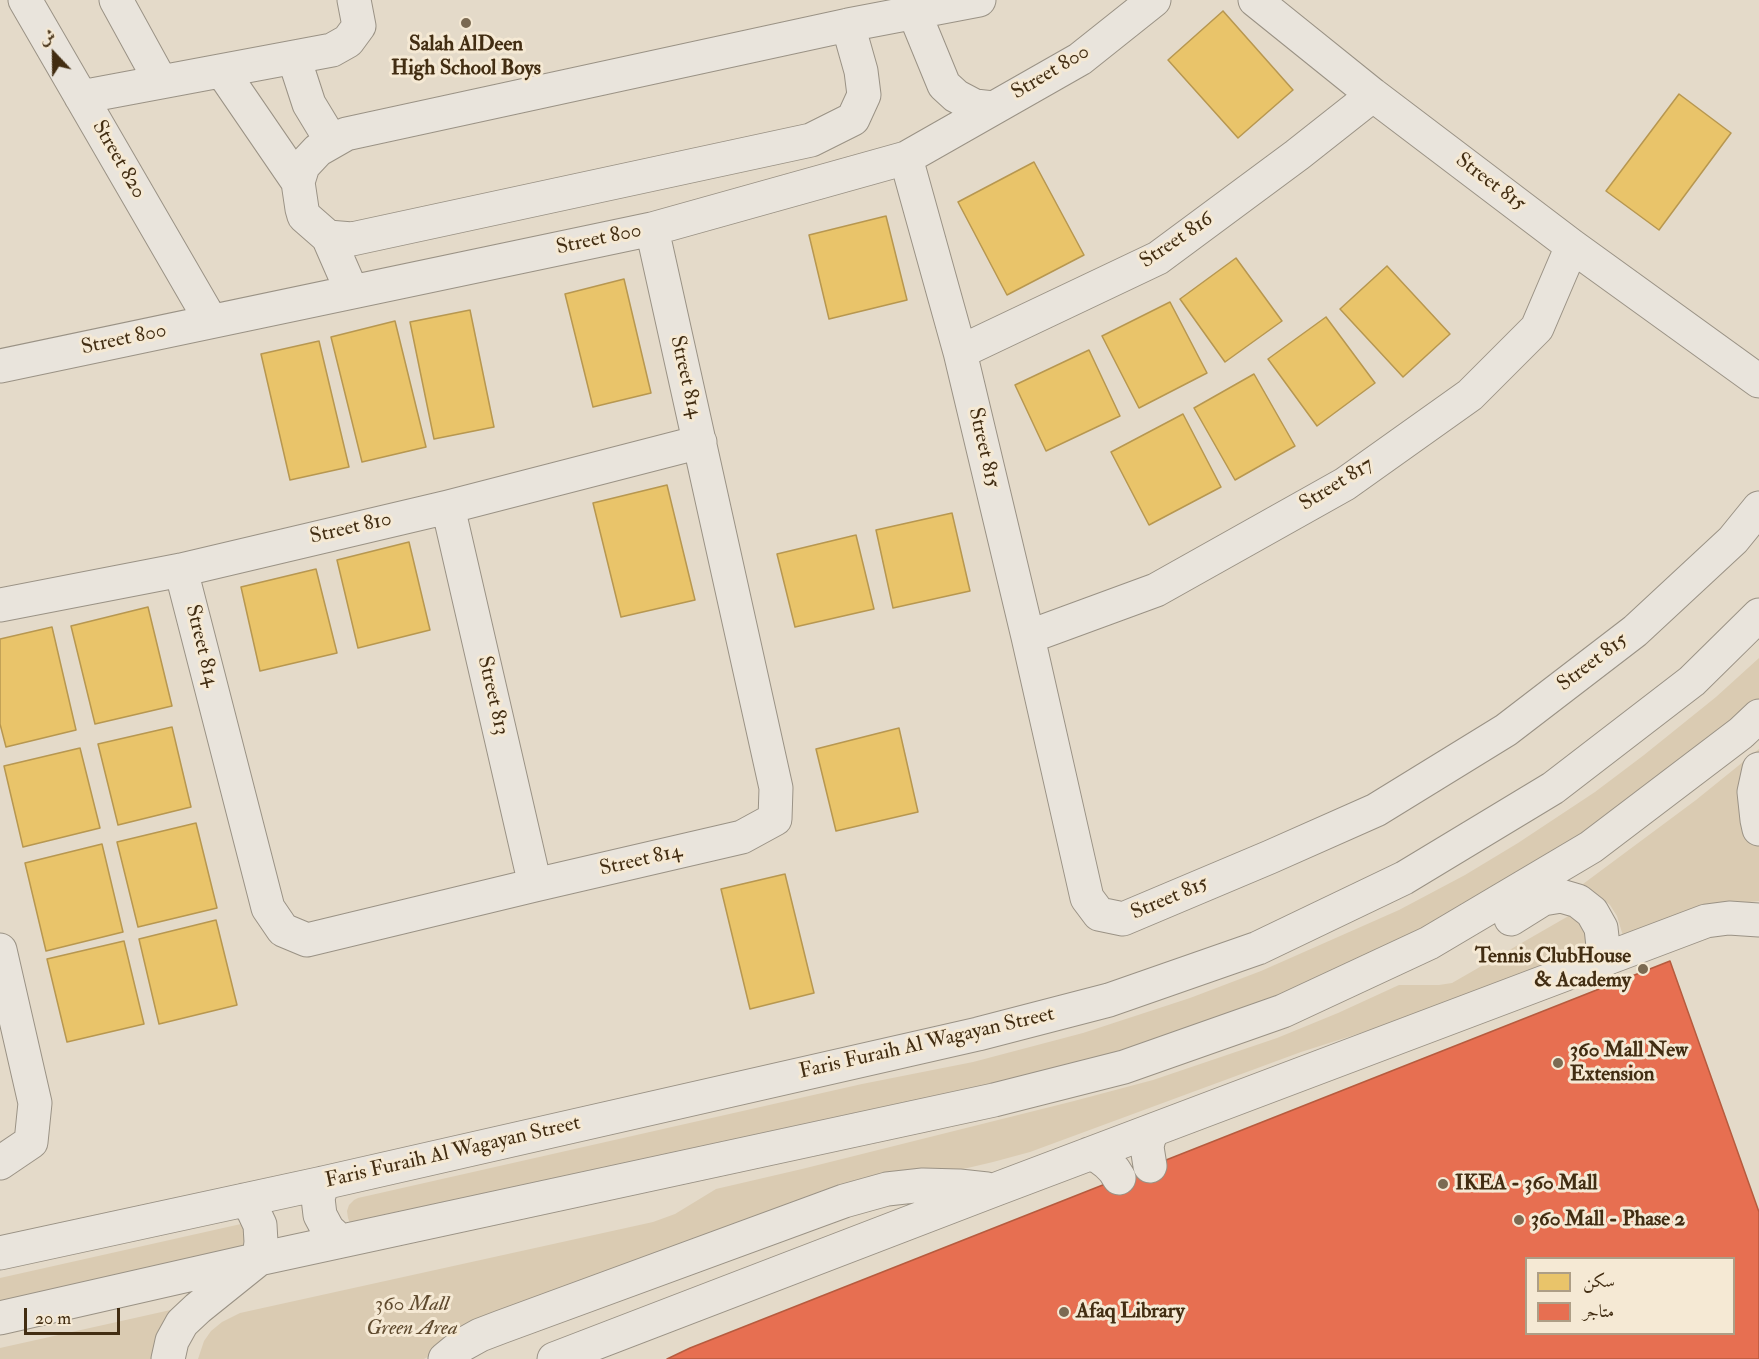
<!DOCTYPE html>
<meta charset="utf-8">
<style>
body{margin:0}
#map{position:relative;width:1759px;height:1359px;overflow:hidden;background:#e4dac9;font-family:"IM FELL Double Pica",Amiri,serif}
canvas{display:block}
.legend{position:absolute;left:1525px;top:1257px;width:210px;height:78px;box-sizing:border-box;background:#f5e9d4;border:2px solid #ad9e86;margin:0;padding:8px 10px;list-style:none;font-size:18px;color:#422d12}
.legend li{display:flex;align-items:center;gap:12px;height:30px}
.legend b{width:30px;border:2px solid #ad9e86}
.north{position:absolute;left:24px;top:24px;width:60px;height:60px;-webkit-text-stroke:4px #f5e9d4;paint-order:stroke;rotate:338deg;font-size:16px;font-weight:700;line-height:24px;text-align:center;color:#422d12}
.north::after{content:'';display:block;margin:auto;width:21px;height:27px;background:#422d12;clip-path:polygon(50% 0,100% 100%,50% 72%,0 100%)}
.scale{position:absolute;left:24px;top:1308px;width:96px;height:27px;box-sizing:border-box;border:3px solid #422d12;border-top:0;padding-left:8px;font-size:18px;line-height:21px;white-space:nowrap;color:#422d12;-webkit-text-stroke:4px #f5e9d4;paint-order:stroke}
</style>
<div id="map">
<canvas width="1759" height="1359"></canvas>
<ul class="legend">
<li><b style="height:16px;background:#e9c46a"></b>سكن</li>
<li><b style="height:16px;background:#e76f51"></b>متاجر</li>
</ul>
<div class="north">ش</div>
<div class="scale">20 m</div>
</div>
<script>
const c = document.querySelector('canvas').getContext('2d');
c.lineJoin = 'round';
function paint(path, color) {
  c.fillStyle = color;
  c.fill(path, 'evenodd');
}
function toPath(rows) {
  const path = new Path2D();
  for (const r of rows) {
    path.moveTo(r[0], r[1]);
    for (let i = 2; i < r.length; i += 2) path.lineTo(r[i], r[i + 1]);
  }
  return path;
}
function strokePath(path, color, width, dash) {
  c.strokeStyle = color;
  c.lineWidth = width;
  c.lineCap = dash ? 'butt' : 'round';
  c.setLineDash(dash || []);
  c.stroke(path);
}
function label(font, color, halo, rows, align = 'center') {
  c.font = font + ' "IM FELL Double Pica",serif';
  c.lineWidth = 6;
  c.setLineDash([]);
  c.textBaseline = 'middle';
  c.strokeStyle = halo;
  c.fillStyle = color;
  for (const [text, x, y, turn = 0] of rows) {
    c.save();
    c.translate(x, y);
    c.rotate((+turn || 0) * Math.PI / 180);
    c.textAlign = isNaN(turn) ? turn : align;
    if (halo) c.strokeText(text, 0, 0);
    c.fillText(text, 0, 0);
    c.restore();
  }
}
paint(toPath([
 [1759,658,1759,705,1675,775,1402,949,1092,1066,350,1223,348,1218,347,1211,349,1205,354,1200,358,1198,862,1084,973,1062,1083,1033,1190,998,1261,971,1399,910,1465,875,1518,843,1595,792,1644,755,1716,697],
 [1759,749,1759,901,1749,902,1623,936,1617,916,1610,905,1597,894,1586,890,1583,884,1696,800],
 [1572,914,1593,920,1583,962,1301,1052,1030,1152,993,1162,844,1197,448,1346,424,1359,198,1359,204,1341,211,1331,222,1322,240,1313,653,1222,675,1214,716,1189,802,1169,1074,1101,1153,1080,1277,1038,1338,1013,1399,985,1439,985,1452,983],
 [241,1224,260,1245,0,1313,0,1278],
 [202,1303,174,1359,0,1359,0,1348]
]), '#dacbb2');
const homes = toPath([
 [1223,11,1293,90,1238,138,1168,60,1223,11],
 [1679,94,1731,133,1659,230,1606,191,1679,94],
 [1034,162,1084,255,1007,295,958,202,1034,162],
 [886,216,907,300,829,319,809,235,886,216],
 [1236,258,1282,321,1225,362,1180,299,1236,258],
 [1387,266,1450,334,1403,377,1340,309,1387,266],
 [624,279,651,393,593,407,565,294,624,279],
 [1170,302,1207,373,1139,408,1102,336,1170,302],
 [470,310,494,427,434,439,410,322,470,310],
 [1326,317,1375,383,1317,426,1268,359,1326,317],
 [395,321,426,447,362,462,331,337,395,321],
 [319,341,349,467,290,480,261,354,319,341],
 [1089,350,1120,416,1046,451,1015,385,1089,350],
 [1254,374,1295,446,1235,480,1194,408,1254,374],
 [1183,414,1221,487,1149,525,1111,452,1183,414],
 [667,485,695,600,621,617,593,503,667,485],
 [952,513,970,591,893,608,876,530,952,513],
 [856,535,874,609,795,627,777,554,856,535],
 [409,542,430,630,358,648,337,560,409,542],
 [316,569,337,653,260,671,241,587,316,569],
 [148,607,172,706,95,724,71,626,148,607],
 [52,627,76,730,6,747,0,724,0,639,52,627],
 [172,727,191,807,118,825,98,744,172,727],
 [899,728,918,812,836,831,816,749,899,728],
 [80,748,100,828,23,847,4,766,80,748],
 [196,823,217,908,138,927,117,842,196,823],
 [102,844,123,932,46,951,25,863,102,844],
 [785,874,814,993,750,1009,721,889,785,874],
 [216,920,237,1005,159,1024,139,939,216,920],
 [124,941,144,1024,67,1042,47,959,124,941]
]);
paint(homes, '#e9c46a');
strokePath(homes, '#b79750', 1.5);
const shops = toPath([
 [1670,961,1759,1212,1759,1359,667,1359,690,1348,1670,961],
 [1526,1258,1734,1258,1734,1334,1526,1334,1526,1258]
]);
paint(shops, '#e76f51');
strokePath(shops, '#b65b3e', 1.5);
const minor = toPath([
 [25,0,211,321],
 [116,0,161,82],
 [1255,0,1373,95,1572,246,1759,381],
 [914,12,944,85,956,96,975,106,993,108],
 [294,58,309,104,332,142],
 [222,71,298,182],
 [81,97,332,50,348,41,359,26,354,0],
 [906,158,960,352,1028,637,1087,898,1099,914,1123,919,1270,857,1376,810,1506,730,1635,631,1733,540,1759,508],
 [328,237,352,239,811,140,853,119,864,95,861,71,848,25],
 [352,292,328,237,304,216,302,209,298,182,303,166,318,150,346,134,848,25,979,0],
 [960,352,1158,258,1297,155,1373,95],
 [0,366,652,229,906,158,1080,59,1154,0],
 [448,507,535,885],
 [181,570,268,908,283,930,307,940,535,885,742,837,775,819,776,788,652,229],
 [0,605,181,570,448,507,700,442],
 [1028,637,1156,590,1345,484,1470,395,1537,328,1572,246],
 [1759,769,1754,792,1757,820,1759,829],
 [1511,919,1543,899,1561,896,1578,901,1592,912,1601,928,1603,946,1596,963],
 [0,950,35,1103,31,1142,0,1163],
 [1089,1154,1099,1157,1107,1163,1114,1170,1119,1178],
 [1150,1166,1147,1147,1149,1138,1154,1130],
 [323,1183,318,1198,320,1215,328,1230,340,1241],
 [0,1253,323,1183,978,1034,1109,1000,1258,948,1404,878,1553,788,1692,681,1759,615],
 [0,1318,259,1259,994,1100,1124,1067,1283,1011,1429,943,1591,847,1741,733,1759,716],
 [168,1359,172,1341,182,1323,198,1308,259,1259,261,1242,260,1225,253,1210,244,1200],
 [445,1359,462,1345,480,1335,501,1327,844,1201,887,1189,923,1185,959,1186,987,1189],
 [554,1359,994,1190,1706,921,1729,918,1759,920]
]);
strokePath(minor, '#9a9285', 35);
strokePath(minor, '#e9e4dc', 33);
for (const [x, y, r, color] of [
 [466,23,6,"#7b6a52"],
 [1643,969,6,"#7b6a52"],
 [1558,1063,6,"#7b6a52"],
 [1443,1184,6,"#7b6a52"],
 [1519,1220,6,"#7b6a52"],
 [1064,1312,6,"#7b6a52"]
]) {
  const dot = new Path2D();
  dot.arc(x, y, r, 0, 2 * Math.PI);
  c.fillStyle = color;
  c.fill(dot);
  strokePath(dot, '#f5e9d4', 2);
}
label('bold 21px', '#422d12', '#f5e9d4', [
 ["Salah AlDeen",466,45,"center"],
 ["High School Boys",466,69,"center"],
 ["Tennis ClubHouse",1631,957,"right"],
 ["& Academy",1631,981,"right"],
 ["360 Mall New",1570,1051],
 ["Extension",1570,1075],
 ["IKEA - 360 Mall",1455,1184],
 ["360 Mall - Phase 2",1531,1220],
 ["Afaq Library",1076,1312]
], 'left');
label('21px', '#422d12', '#f5e9d4', [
 ["Street 800",1051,73,-31],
 ["Street 820",118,160,60],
 ["Street 815",1490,183,37],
 ["Street 800",599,240,-12],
 ["Street 816",1177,241,-34],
 ["Street 800",124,340,-12],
 ["Street 814",685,377,77],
 ["Street 815",983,448,77],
 ["Street 817",1337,485,-32],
 ["Street 810",351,529,-13],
 ["Street 814",201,646,76],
 ["Street 815",1593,663,-37],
 ["Street 813",492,696,77],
 ["Street 814",641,861,-13],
 ["Street 815",1170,899,-23],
 ["Faris Furaih Al Wagayan Street",927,1044,-13],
 ["Faris Furaih Al Wagayan Street",453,1153,-13]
]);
label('italic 21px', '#5f4a2e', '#f5e9d4', [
 ["360 Mall",412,1305],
 ["Green Area",412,1329]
]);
</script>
